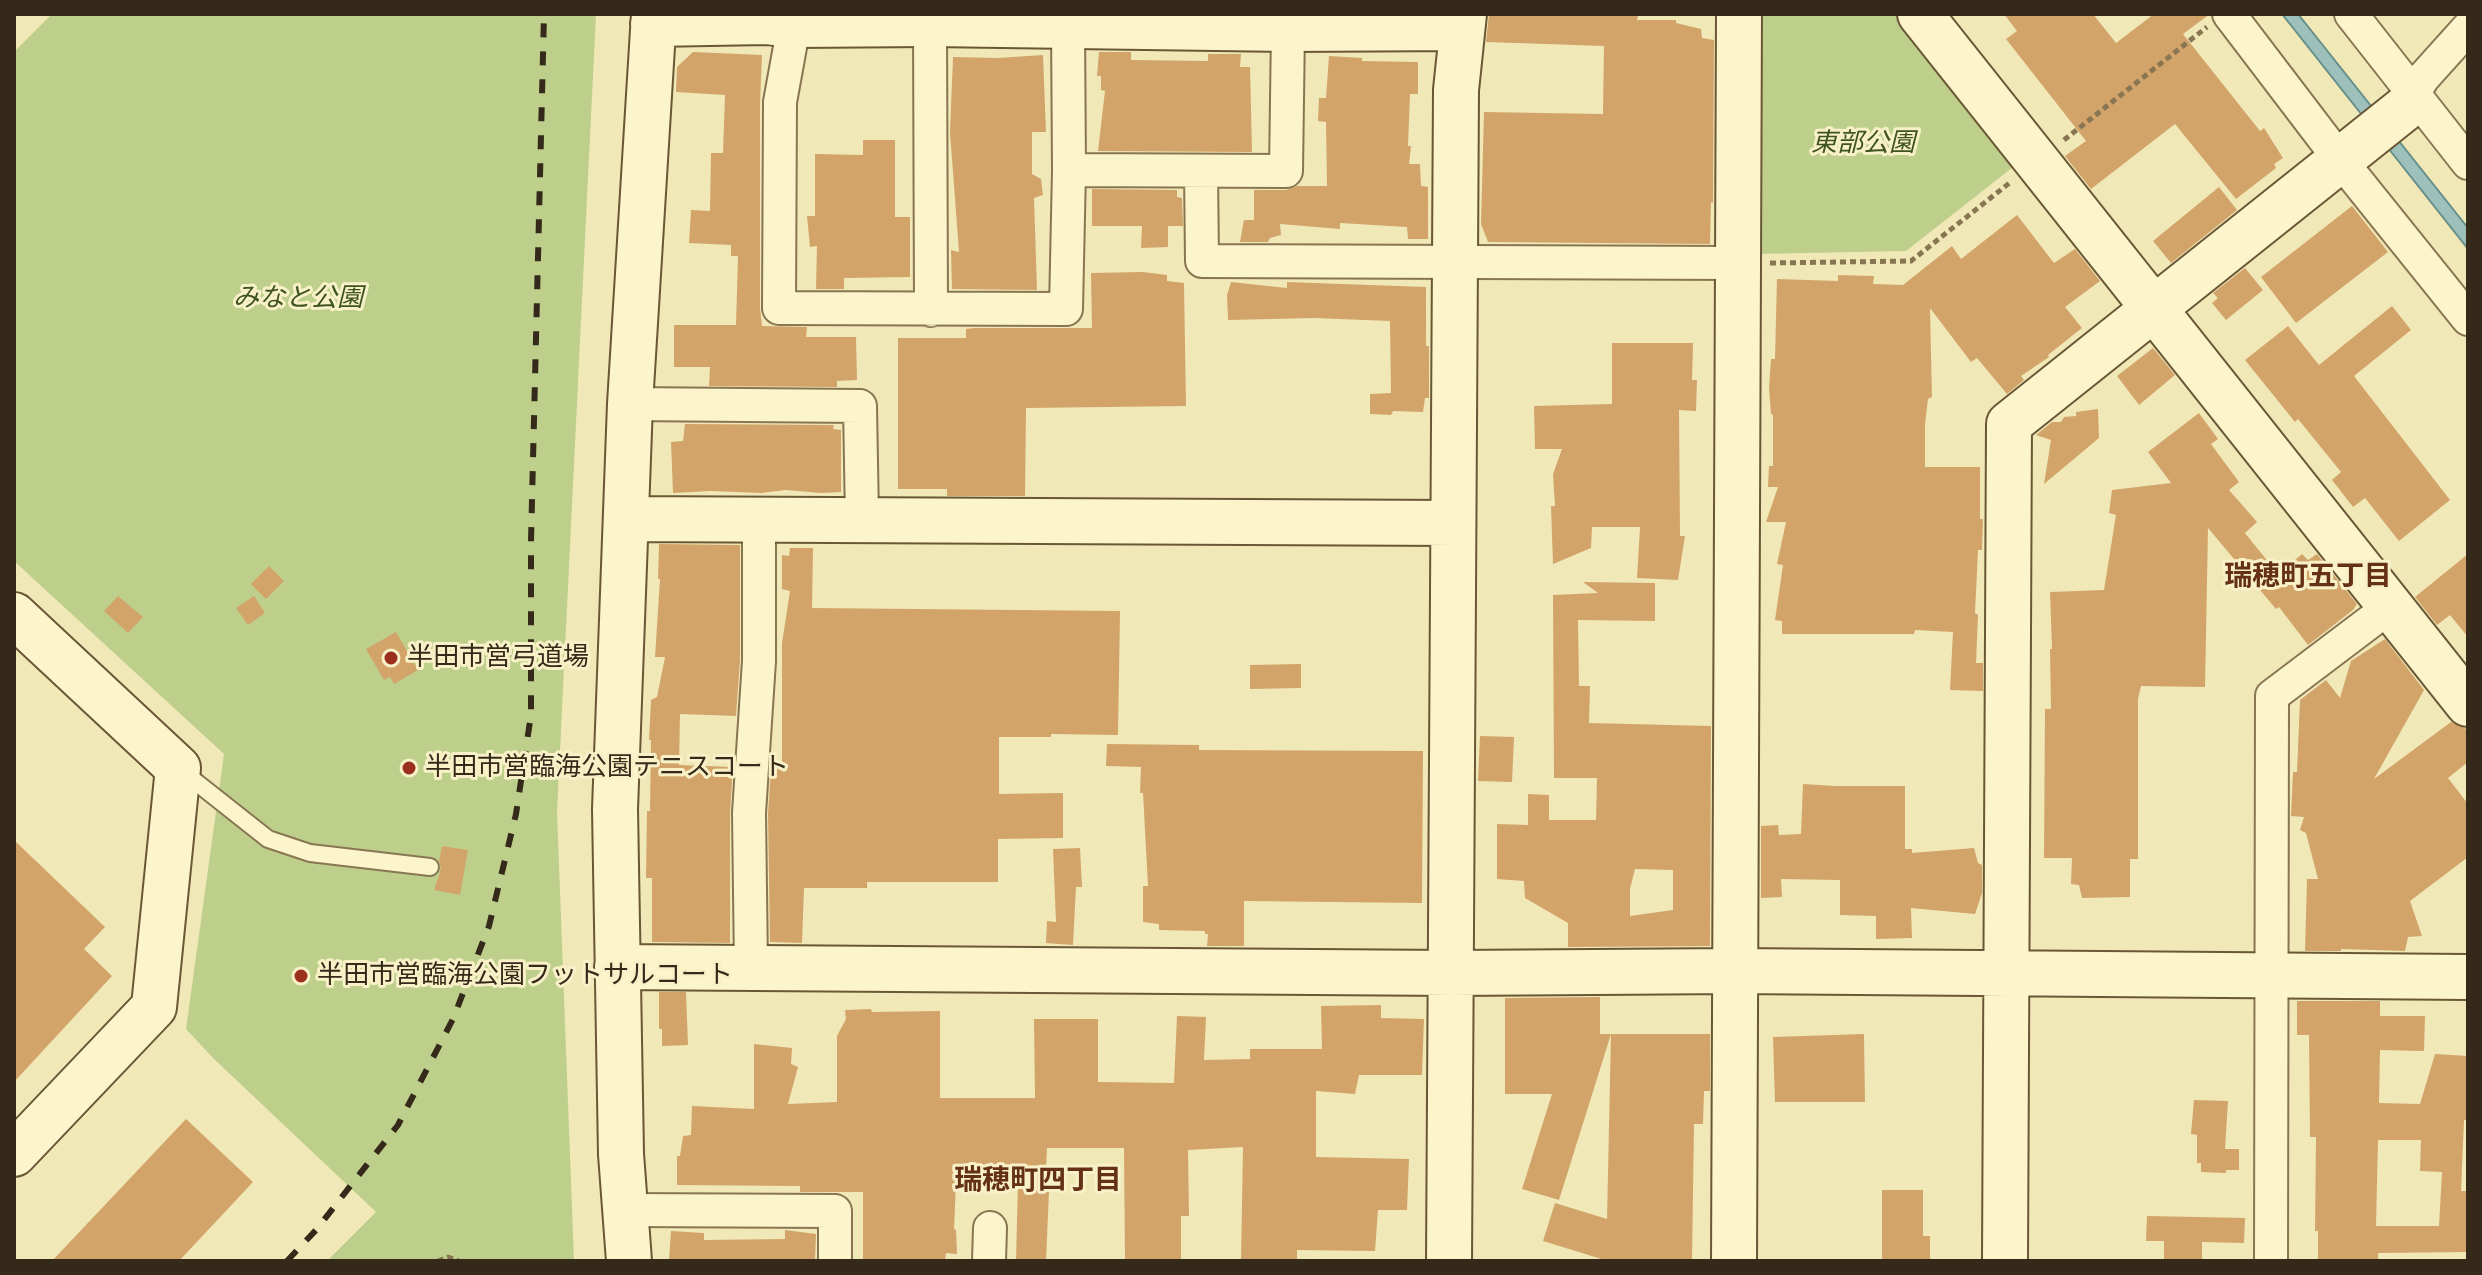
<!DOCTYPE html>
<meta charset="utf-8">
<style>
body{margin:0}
#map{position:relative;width:2482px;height:1275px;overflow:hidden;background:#f1e8b8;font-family:"Source Serif 4",serif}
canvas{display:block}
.frame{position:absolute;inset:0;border:16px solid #352a19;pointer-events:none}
</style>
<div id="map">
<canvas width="2482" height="1275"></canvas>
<div class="frame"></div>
</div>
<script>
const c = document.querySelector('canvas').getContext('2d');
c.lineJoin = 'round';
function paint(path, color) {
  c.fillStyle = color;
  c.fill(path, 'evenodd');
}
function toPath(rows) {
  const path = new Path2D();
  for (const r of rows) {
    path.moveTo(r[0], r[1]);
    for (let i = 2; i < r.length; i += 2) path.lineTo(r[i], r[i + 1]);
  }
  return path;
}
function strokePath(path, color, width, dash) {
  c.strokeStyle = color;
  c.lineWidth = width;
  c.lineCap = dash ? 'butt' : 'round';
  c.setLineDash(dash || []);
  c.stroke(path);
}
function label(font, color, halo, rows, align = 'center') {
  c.font = font + ' "Source Serif 4","Noto Sans JP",serif';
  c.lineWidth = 6;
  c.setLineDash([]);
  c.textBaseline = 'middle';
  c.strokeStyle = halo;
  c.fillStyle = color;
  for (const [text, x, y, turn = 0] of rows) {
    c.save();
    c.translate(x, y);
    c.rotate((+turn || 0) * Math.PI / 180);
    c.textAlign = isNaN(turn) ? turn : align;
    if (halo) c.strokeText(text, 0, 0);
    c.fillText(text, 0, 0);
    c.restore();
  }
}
paint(toPath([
 [52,14,596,14,557,812,574,1261,327,1261,376,1212,213,1058,186,1029,224,754,14,561,14,52],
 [1757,14,1897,14,2017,164,1906,251,1754,254]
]), '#becf8c');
const water = toPath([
 [2282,14,2298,14,2468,228,2468,249,2282,14]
]);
paint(water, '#9dc0bb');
strokePath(water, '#658e89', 2);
paint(toPath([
 [1489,14,1595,14,1638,16,1637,20,1676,20,1676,23,1701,29,1702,38,1714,40,1713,203,1711,202,1710,244,1488,242,1481,224,1484,112,1603,114,1604,46,1486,42],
 [2004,14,2093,14,2116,43,2154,14,2210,14,2183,34,2260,131,2264,128,2283,158,2274,164,2276,168,2236,199,2175,124,2091,189,2065,156,2086,141,2006,39,2017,31],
 [693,52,762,55,760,104,760,308,762,326,807,327,806,337,856,337,857,380,837,381,837,387,709,386,710,367,674,367,674,325,736,325,738,256,731,256,731,245,689,243,691,210,710,211,711,153,723,153,725,95,676,92,677,67],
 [1099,52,1131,52,1131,60,1208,61,1208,54,1241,54,1240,67,1250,67,1252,152,1098,151,1105,91,1101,90,1101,76,1097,76],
 [1043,55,1046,132,1032,132,1032,174,1041,179,1043,195,1034,198,1037,290,952,289,951,250,959,252,950,132,953,57,998,58],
 [1329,56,1362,58,1362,61,1418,62,1418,94,1410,94,1408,146,1411,146,1409,164,1420,164,1421,186,1428,187,1428,239,1408,239,1407,227,1340,223,1340,229,1280,224,1281,235,1270,238,1268,242,1240,242,1244,220,1254,220,1254,190,1286,190,1297,186,1327,186,1326,122,1318,121,1319,98,1326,98],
 [863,140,895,140,895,217,910,217,910,277,844,278,844,289,816,289,817,246,810,247,807,216,815,216,815,154,863,155],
 [2219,187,2237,210,2171,263,2153,241],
 [1092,189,1177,190,1177,197,1182,198,1183,226,1168,226,1168,247,1141,248,1142,226,1092,226],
 [2352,206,2388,252,2296,323,2261,277],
 [2017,215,2054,263,2075,249,2100,281,2065,307,2082,328,2048,355,2049,357,2021,376,2024,380,2007,394,1977,358,1971,362,1930,308,1932,397,1928,399,1925,424,1925,467,1980,467,1980,519,1983,519,1982,550,1978,550,1975,613,1978,615,1976,663,1983,663,1983,691,1950,690,1953,632,1915,630,1914,634,1782,634,1782,621,1775,620,1783,565,1777,564,1786,522,1766,522,1778,487,1768,487,1769,466,1773,466,1773,415,1771,414,1769,388,1771,359,1775,359,1777,279,1838,281,1838,275,1874,276,1873,284,1903,285,1952,246,1961,259],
 [2245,268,2263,290,2226,320,2212,303,2218,298,2213,293],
 [1143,272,1167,275,1167,281,1184,283,1186,406,1026,408,1025,496,947,496,947,489,898,489,898,338,966,338,966,329,974,328,1092,328,1091,273],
 [1231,282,1287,288,1287,282,1426,287,1426,346,1429,346,1429,398,1425,398,1423,412,1393,411,1391,415,1370,414,1370,394,1391,393,1390,321,1314,318,1228,320,1227,295],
 [2392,306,2411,330,2354,376,2450,500,2399,541,2365,498,2353,507,2332,480,2341,472,2298,419,2295,422,2245,360,2288,326,2319,365],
 [1612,343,1693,343,1692,380,1697,380,1696,411,1679,410,1680,536,1685,536,1678,580,1637,578,1640,527,1592,527,1591,548,1553,564,1551,506,1555,506,1553,474,1562,449,1535,449,1534,406,1612,404],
 [2153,348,2175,375,2139,405,2117,376],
 [2098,409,2099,438,2044,484,2051,440,2036,435,2052,422,2061,422,2064,417,2076,416,2076,412],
 [2199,413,2218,439,2211,444,2239,482,2229,490,2257,522,2245,533,2278,574,2302,554,2308,560,2317,554,2357,604,2353,610,2308,645,2279,607,2276,609,2208,528,2205,687,2141,686,2138,699,2138,859,2130,859,2130,897,2082,898,2079,885,2071,884,2072,858,2044,858,2045,709,2051,709,2050,649,2052,649,2050,592,2104,590,2116,515,2109,513,2112,490,2171,483,2148,452],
 [685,424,834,425,833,429,841,430,841,492,821,493,786,490,761,493,711,491,673,493,671,442,683,441],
 [659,544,740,545,740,660,736,716,680,714,679,765,733,767,730,813,730,943,652,942,652,878,646,878,647,811,650,811,651,740,649,740,651,700,657,697,665,657,655,657,660,579,658,579],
 [790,548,813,548,812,608,1120,611,1118,735,1051,734,1051,737,999,737,999,794,1063,793,1063,838,998,839,998,882,867,882,867,888,804,888,802,943,770,942,768,814,771,768,782,766,782,643,790,591,782,589,782,555,789,556],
 [2468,554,2468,637,2450,615,2437,625,2415,597],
 [269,566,284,581,266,599,251,584],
 [1583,582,1655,583,1655,621,1578,620,1579,686,1590,686,1589,723,1711,726,1710,946,1568,947,1568,923,1525,898,1524,881,1497,879,1497,824,1528,825,1528,794,1549,795,1549,820,1596,820,1597,778,1554,778,1553,595,1598,593],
 [1635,869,1673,870,1673,910,1630,916,1630,889],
 [118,596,143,617,128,633,104,611],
 [254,596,265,613,248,625,236,608],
 [396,632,418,670,394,684,390,677,384,680,366,649],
 [2385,639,2424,690,2374,779,2451,722,2465,728,2468,732,2468,762,2448,778,2468,804,2468,857,2410,901,2422,936,2408,937,2405,951,2341,949,2341,951,2305,951,2307,879,2318,879,2306,833,2300,830,2304,817,2291,816,2293,772,2297,772,2300,700,2326,680,2340,698,2351,661],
 [1301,664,1301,688,1250,689,1250,665],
 [1480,736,1514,737,1512,782,1478,781],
 [1107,744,1199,745,1199,750,1423,751,1422,903,1244,901,1244,946,1207,946,1208,934,1205,934,1205,931,1159,930,1159,924,1143,922,1143,886,1148,886,1143,793,1140,793,1141,767,1106,766],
 [1803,784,1835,786,1905,786,1905,849,1912,849,1912,853,1974,848,1978,863,1982,865,1982,893,1975,914,1911,908,1912,938,1876,939,1876,916,1840,915,1840,880,1781,879,1782,897,1761,898,1761,826,1778,825,1779,835,1801,834],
 [14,840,105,927,84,949,112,976,14,1082],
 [442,846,468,850,460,895,434,890,441,869,439,861],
 [1080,848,1082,887,1076,887,1073,945,1046,943,1047,921,1056,922,1053,849],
 [659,992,686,992,688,1045,662,1046,662,1029,659,1029],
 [1600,997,1600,1034,1710,1034,1710,1091,1704,1091,1703,1124,1694,1124,1692,1261,1608,1261,1543,1241,1555,1203,1607,1219,1611,1034,1559,1200,1522,1189,1552,1094,1505,1094,1505,998],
 [2297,1001,2380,1001,2380,1016,2425,1016,2424,1051,2380,1050,2379,1103,2420,1104,2435,1054,2468,1056,2468,1120,2464,1120,2461,1191,2468,1191,2468,1252,2378,1253,2378,1261,2318,1261,2318,1231,2315,1231,2316,1137,2310,1137,2309,1035,2297,1035],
 [2378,1140,2421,1140,2420,1171,2442,1172,2439,1226,2376,1226],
 [1381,1005,1381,1018,1424,1019,1422,1075,1359,1075,1355,1094,1316,1091,1316,1157,1409,1159,1407,1210,1378,1210,1375,1251,1297,1250,1297,1261,1241,1261,1243,1147,1188,1150,1189,1216,1181,1216,1181,1261,1125,1261,1124,1148,1047,1148,1045,1190,1049,1191,1046,1261,1016,1261,1018,1182,973,1179,973,1184,956,1183,954,1229,956,1230,957,1254,946,1253,945,1261,863,1261,863,1192,800,1192,800,1186,677,1185,677,1156,680,1156,683,1136,691,1135,692,1106,754,1109,754,1044,792,1048,791,1064,798,1067,788,1104,837,1102,837,1036,846,1019,845,1010,871,1009,872,1012,940,1011,940,1098,1035,1098,1034,1019,1098,1019,1098,1082,1174,1083,1177,1016,1206,1017,1204,1060,1250,1059,1250,1049,1322,1049,1321,1006],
 [1864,1034,1865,1102,1775,1102,1773,1037],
 [2194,1100,2228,1101,2225,1149,2239,1149,2239,1170,2226,1170,2226,1173,2201,1172,2201,1163,2197,1163,2197,1135,2191,1134],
 [186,1119,253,1182,179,1261,52,1261],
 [1882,1190,1923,1190,1923,1236,1930,1236,1930,1261,1882,1261],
 [2147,1216,2245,1218,2244,1243,2202,1242,2202,1261,2164,1261,2164,1241,2146,1241],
 [785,1230,816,1234,815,1261,669,1261,671,1231,704,1233,704,1240,785,1239]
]), '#d2a46a');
const lane = toPath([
 [182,771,268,839,310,853,430,867]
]);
const street = toPath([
 [796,14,780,102,779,308,1066,309,1069,170,1068,25],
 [2229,14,2341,161,2468,319],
 [2351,14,2468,163],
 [930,24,931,310],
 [2404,109,2423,78,2468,28],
 [1069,170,1286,171,1288,29],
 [1201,171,1202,261,1737,263],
 [630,404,860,406,862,519],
 [751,967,749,813,759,661,759,519],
 [626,1210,835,1211,835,1261],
 [989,1261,990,1228],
 [2271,1261,2272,696,2391,606]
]);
const secondary = toPath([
 [1920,14,2468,704],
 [653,24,766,22,795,25,930,24,1288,29,1462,28],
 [626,519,1453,523],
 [14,615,178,768,154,1007,14,1154],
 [617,967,1452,973,1735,971,2468,977],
 [629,1261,621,1154,615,809,630,404,654,14],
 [1449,1261,1456,90,1464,14],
 [1734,1261,1739,14],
 [2005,1261,2009,424,2404,109]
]);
strokePath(lane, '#887652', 20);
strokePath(street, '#887652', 36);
strokePath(secondary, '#695736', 48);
strokePath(toPath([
 [2064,140,2207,27],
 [1770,263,1911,261,2012,181],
 [438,1261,448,1257,459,1261]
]), '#887652', 5, [6, 4]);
strokePath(lane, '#fcf4cb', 16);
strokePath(street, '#fcf4cb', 32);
strokePath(secondary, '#fcf4cb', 44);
strokePath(toPath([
 [287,1261,316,1230,398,1125,453,1019,489,926,516,814,531,715,531,541,544,14]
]), '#352a19', 6, [14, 14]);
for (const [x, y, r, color] of [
 [391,658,8,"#9b2f1e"],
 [409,768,8,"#9b2f1e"],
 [301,976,8,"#9b2f1e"]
]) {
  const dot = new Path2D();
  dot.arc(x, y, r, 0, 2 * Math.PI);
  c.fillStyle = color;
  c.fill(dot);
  strokePath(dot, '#f8f1c8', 3);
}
label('italic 26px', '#3e531e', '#f8f1c8', [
 ["東部公園",1863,144],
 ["みなと公園",298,299]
]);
label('26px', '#352a19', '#f8f1c8', [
 ["半田市営弓道場",407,658],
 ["半田市営臨海公園テニスコート",425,768],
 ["半田市営臨海公園フットサルコート",317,976]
], 'left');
label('bold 28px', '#653115', '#f8f1c8', [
 ["瑞穂町五丁目",2308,578],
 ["瑞穂町四丁目",1038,1182]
]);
</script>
